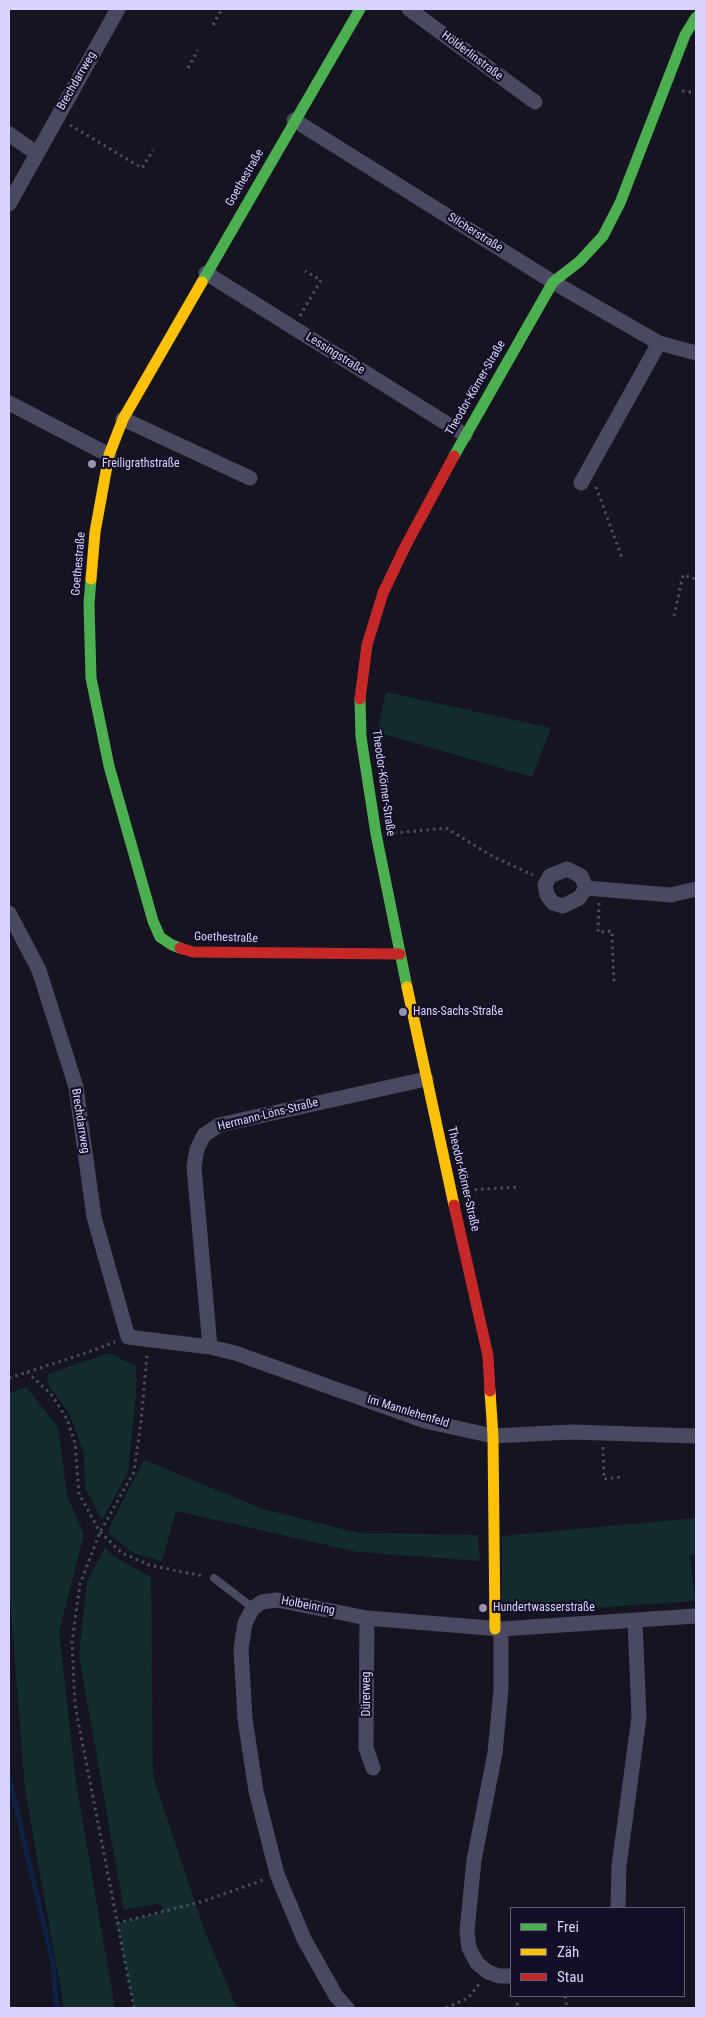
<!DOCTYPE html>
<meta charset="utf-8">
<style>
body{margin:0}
#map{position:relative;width:705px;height:2017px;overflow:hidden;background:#161421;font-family:"Roboto Condensed",sans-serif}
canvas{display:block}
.frame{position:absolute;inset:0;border:10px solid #d9d4ff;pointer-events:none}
.legend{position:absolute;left:510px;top:1907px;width:175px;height:90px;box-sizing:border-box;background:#130f26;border:1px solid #625e7d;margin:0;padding:6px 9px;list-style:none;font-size:15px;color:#d9d4ff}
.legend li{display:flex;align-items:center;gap:10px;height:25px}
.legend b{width:25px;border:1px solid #625e7d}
</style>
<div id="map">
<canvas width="705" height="2017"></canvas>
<div class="frame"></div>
<ul class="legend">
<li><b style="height:6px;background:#4caf50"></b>Frei</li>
<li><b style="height:6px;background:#ffc107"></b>Zäh</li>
<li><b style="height:6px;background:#c62828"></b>Stau</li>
</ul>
</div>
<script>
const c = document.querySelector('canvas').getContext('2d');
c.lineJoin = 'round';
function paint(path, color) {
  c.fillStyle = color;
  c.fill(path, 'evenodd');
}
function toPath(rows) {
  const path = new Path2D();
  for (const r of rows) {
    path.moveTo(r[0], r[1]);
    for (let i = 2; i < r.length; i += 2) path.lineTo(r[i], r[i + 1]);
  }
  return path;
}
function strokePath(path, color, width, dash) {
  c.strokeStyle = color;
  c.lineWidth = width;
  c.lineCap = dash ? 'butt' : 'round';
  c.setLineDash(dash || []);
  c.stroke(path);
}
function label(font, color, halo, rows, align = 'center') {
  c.font = font + ' "Roboto Condensed",sans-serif';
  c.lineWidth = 4.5;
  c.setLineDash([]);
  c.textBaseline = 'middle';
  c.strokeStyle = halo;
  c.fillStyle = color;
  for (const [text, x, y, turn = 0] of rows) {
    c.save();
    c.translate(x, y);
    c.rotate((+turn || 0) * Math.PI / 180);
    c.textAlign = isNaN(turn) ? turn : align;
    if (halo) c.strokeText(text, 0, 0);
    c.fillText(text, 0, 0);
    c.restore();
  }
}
paint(toPath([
 [386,692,551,728,532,777,377,732],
 [109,1353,136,1366,136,1395,128,1472,102,1520,85,1488,84,1453,69,1413,47,1383,48,1374],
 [26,1387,58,1427,67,1495,84,1535,59,1631,76,1783,115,2008,64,2008,25,1790,9,1586,9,1393],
 [144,1460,263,1509,358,1533,478,1535,480,1561,358,1552,176,1511,162,1561,135,1554,109,1534,109,1528],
 [696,1518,696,1554,690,1555,695,1601,508,1614,502,1602,502,1536],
 [105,1548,113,1556,151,1577,153,1776,204,1929,237,2008,134,2008,117,1923,163,1912,161,1903,124,1910,79,1655,87,1582]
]), '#132c2d');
strokePath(toPath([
 [9,1777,53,1964,57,2008]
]), '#0d2144', 5);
strokePath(toPath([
 [213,25,222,9],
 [188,68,198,50],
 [682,91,696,93],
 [70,125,142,168,153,150],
 [300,316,321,280,305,271],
 [596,487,622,558],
 [674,616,683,575,696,579],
 [394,833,446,828,492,856,533,875],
 [599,903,598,932,612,931,614,984],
 [468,1190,520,1187],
 [27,1372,51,1394,67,1419,75,1443,79,1494,100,1532,122,1553,149,1565,203,1576],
 [9,1378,83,1354,115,1342],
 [603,1447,604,1479,621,1477],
 [117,1923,204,1901,263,1880],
 [565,1996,567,2008],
 [517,2003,518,2008],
 [134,2008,75,1705,72,1642,80,1584,100,1532,134,1472,141,1422,147,1355],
 [446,2008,468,1998,480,1983]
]), '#44505f', 3, [2.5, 4]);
strokePath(toPath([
 [214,1578,253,1608]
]), '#4a4962', 8);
strokePath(toPath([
 [409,9,535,102],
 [294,120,553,282,659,343,696,353],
 [9,134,36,153],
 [9,204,118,9],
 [206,273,465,435],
 [9,403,109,455],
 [123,419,250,478],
 [581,483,659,343],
 [567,869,581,876,586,888,579,898,563,906,553,903,547,895,545,885,550,876,567,869],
 [586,888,671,895,696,889],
 [9,913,39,970,76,1087,94,1217,128,1337,210,1347,235,1353,425,1421,493,1436,571,1432,696,1436],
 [210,1347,194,1167,197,1149,204,1135,219,1125,426,1079],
 [367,1618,366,1748,373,1768],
 [501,1629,501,1689,495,1753,474,1860,467,1931,469,1948,477,1963,488,1972,499,1976,511,1976],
 [618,1908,619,1866,639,1717,635,1621],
 [347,2008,336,1996,304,1939,277,1874,256,1791,245,1719,241,1649,245,1623,253,1608,262,1602,277,1600,367,1618,501,1629,696,1616]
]), '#4a4962', 15);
strokePath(toPath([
 [202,282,360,9],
 [454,456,553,282,580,261,603,236,620,203,685,35,696,17],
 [91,579,89,604,91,678,109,766,153,921,160,937,172,945,180,948],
 [360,699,361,737,376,834,407,987]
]), '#4caf50', 11);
strokePath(toPath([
 [91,579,95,532,109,455,123,419,202,282],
 [407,987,454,1205],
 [490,1391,493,1436,495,1629]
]), '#ffc107', 11);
strokePath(toPath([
 [360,699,367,645,383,593,406,545,454,456],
 [180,948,193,952,400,954],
 [454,1205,488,1356,490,1391]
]), '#c62828', 11);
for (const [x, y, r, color] of [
 [92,464,5,"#9591b1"],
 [403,1012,5,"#9591b1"],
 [483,1608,5,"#9591b1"]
]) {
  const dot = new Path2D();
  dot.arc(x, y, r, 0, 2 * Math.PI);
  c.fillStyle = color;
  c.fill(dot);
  strokePath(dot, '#130f26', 2);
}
label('12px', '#d9d4ff', '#130f26', [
 ["Hölderlinstraße",472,56,37],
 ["Brechdarrweg",77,81,-60],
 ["Goethestraße",245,178,-60],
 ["Silcherstraße",475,233,32],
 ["Lessingstraße",335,354,32],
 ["Theodor-Körner-Straße",476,388,-60],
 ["Goethestraße",79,564,-85],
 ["Theodor-Körner-Straße",383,783,82],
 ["Goethestraße",226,938,2],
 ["Hermann-Löns-Straße",268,1115,-14],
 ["Brechdarrweg",80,1121,81],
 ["Theodor-Körner-Straße",463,1179,77],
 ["Im Mannlehenfeld",408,1412,17],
 ["Holbeinring",308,1606,11],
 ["Dürerweg",367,1694,-90]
]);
label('12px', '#d9d4ff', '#130f26', [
 ["Freiligrathstraße",102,464],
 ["Hans-Sachs-Straße",413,1012],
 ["Hundertwasserstraße",493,1608]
], 'left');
</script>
